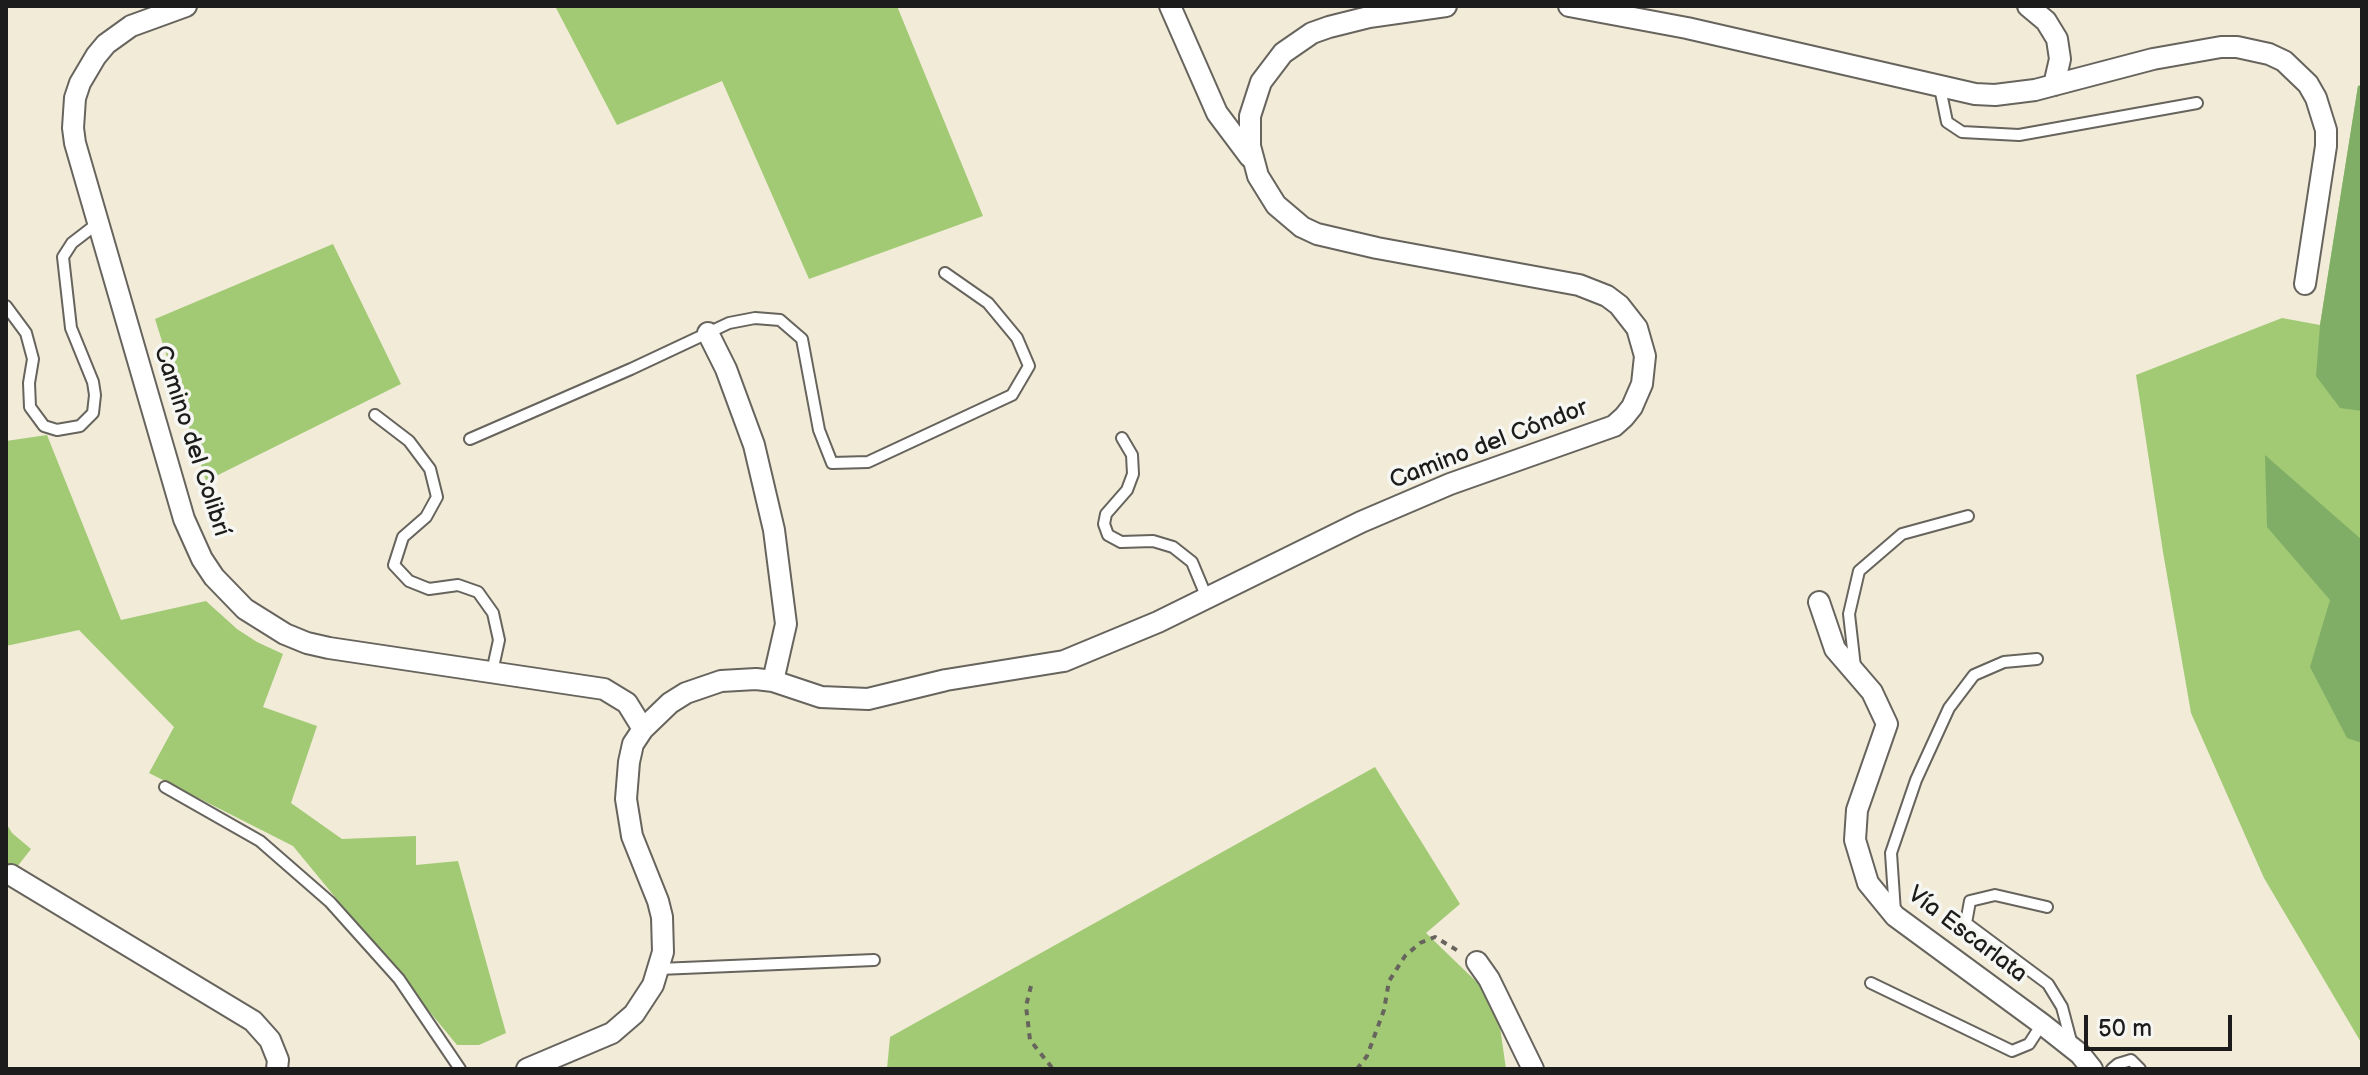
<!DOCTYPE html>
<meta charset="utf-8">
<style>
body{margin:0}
#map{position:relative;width:2368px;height:1075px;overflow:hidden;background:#f1ebd8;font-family:"Balsamiq Sans",sans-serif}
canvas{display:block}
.frame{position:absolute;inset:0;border:8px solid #1c1c1c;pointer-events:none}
.scale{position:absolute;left:2084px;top:1015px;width:148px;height:36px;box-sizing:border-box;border:4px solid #1c1c1c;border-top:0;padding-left:10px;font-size:24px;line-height:28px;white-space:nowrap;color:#1c1c1c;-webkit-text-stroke:6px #f6f6f2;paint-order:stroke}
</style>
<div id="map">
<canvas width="2368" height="1075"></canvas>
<div class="frame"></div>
<div class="scale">50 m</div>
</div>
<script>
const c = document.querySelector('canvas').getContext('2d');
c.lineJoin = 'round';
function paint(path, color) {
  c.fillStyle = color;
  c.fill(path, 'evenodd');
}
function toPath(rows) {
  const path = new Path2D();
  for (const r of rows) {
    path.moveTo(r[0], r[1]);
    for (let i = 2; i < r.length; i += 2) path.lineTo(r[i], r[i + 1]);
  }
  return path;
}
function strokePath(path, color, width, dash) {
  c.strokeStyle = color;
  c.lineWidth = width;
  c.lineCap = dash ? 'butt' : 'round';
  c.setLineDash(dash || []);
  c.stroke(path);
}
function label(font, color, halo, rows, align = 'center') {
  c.font = font + ' "Balsamiq Sans",sans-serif';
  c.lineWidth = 7;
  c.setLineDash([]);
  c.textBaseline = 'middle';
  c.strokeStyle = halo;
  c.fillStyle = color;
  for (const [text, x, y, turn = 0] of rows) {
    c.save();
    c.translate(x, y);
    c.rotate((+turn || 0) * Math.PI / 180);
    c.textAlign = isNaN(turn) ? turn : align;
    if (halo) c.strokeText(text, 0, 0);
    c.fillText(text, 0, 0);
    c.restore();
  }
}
paint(toPath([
 [555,6,897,6,983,216,809,279,722,81,617,125],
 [2362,85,2362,1044,2264,878,2191,713,2163,552,2136,375,2282,318,2320,325,2358,86],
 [333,244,401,384,206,481,155,319],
 [47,435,121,620,206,601,237,629,257,642,283,654,263,707,317,726,291,803,342,839,416,836,416,865,458,861,506,1033,479,1045,457,1045,293,846,149,773,174,727,79,630,6,646,6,441],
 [1375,767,1460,904,1426,933,1484,989,1499,1020,1506,1069,887,1069,890,1037],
 [6,823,12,833,31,849,6,881]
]), '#a2ca75');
paint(toPath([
 [2362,85,2362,411,2340,408,2316,376,2320,325,2358,86],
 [2265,455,2362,540,2362,743,2347,738,2310,667,2330,600,2267,527]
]), '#81ae66');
const lane = toPath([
 [1940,88,1947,122,1962,132,2019,135,2197,103],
 [6,306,26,333,33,359,29,383,30,407,44,426,57,430,80,426,93,413,95,395,93,382,71,328,63,257,72,243,98,223],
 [375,415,409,441,430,469,437,497,426,517,403,537,394,565,409,581,429,589,458,585,478,592,493,613,499,640,492,672],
 [1122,438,1132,455,1133,474,1127,490,1106,514,1104,524,1108,535,1121,542,1153,541,1173,547,1192,562,1207,598],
 [470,439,631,369,729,323,755,318,780,320,802,339,819,430,832,463,868,462,1012,395,1029,366,1017,338,988,303,945,273],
 [1855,667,1849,614,1859,571,1902,534,1968,516],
 [165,787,260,841,330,902,399,979,460,1069],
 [2047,907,1995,895,1970,901,1966,923,2048,984,2062,1007,2072,1045],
 [1895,912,1891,853,1916,780,1949,708,1974,675,2004,662,2037,659],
 [659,969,874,960],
 [1871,983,2012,1051,2029,1044,2042,1024],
 [2112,1069,2118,1064,2131,1060,2140,1069]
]);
const street = toPath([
 [186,6,131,26,106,44,96,56,80,83,75,98,73,128,75,143,184,519,202,559,214,577,245,609,285,634,307,643,329,648,604,689,627,703,643,729],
 [1170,6,1217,113,1250,157],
 [1569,6,1687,28,1975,94,1995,95,2035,90,2153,59,2221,47,2237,47,2269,54,2284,61,2308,84,2316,98,2326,130,2326,146,2305,284],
 [2028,6,2046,21,2057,39,2060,59,2054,85],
 [708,333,726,369,754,445,774,530,786,624,773,681],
 [1819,602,1835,649,1872,692,1887,724,1857,810,1855,840,1868,883,1895,916,2042,1024,2080,1054,2092,1069],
 [11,875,253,1021,270,1040,278,1060,277,1069],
 [1477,962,1489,979,1533,1069],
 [527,1069,612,1033,634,1014,653,985,663,952,662,917,658,901,632,836,626,799,629,762,633,744,643,729,670,703,686,693,721,681,756,679,773,681,821,697,868,699,946,680,1064,661,1158,622,1361,522,1450,484,1614,426,1624,417,1632,407,1642,384,1645,356,1637,328,1619,305,1607,296,1579,285,1377,248,1317,234,1302,227,1276,205,1258,176,1250,146,1250,116,1261,82,1283,53,1312,33,1329,27,1369,17,1446,6]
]);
strokePath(lane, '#67645e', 14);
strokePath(street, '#67645e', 24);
strokePath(toPath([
 [1031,986,1026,1006,1030,1040,1053,1069],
 [1357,1069,1367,1056,1384,1010,1389,981,1405,956,1420,943,1435,937,1460,952]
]), '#67645e', 4, [6, 6]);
strokePath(lane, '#fff', 10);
strokePath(street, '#fff', 20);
label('24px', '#1c1c1c', '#f6f6f2', [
 ["Camino del Colibrí",191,441,72],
 ["Camino del Cóndor",1489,445,-21],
 ["Vía Escarlata",1967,935,37]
]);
</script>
